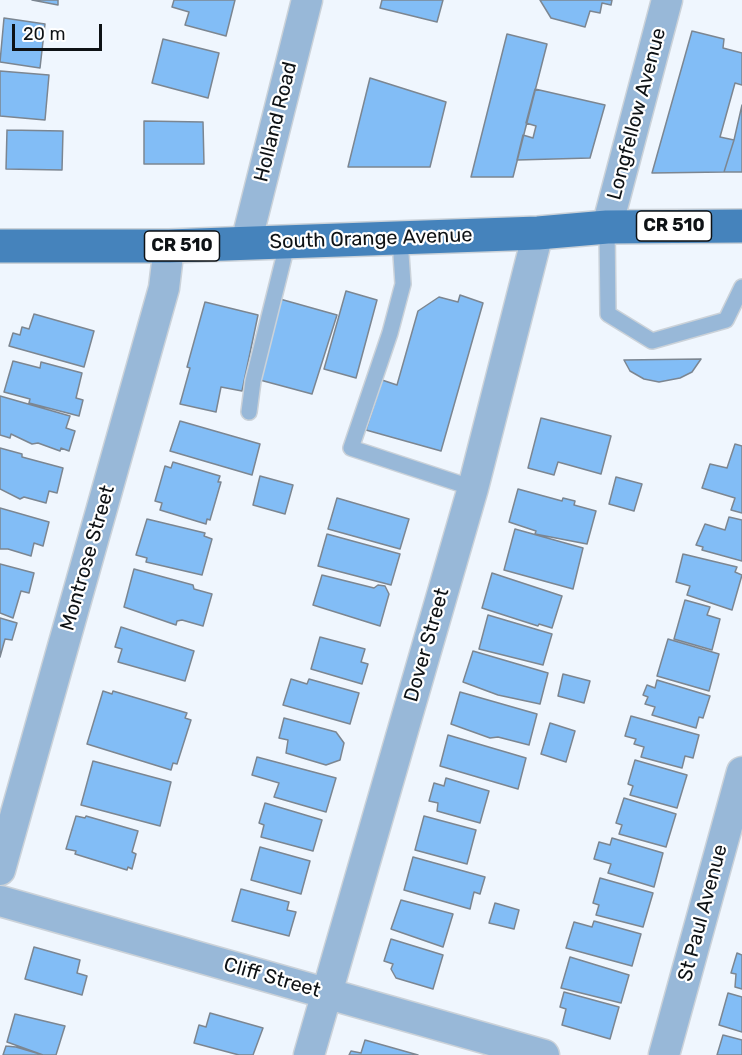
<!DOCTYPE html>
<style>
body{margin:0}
#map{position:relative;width:742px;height:1055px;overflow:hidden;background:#eff6fe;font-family:Rubik,sans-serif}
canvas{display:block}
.scale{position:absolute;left:12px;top:24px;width:90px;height:27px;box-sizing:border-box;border:3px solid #0e1215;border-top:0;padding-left:8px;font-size:18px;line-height:21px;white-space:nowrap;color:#0e1215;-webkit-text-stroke:4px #fff;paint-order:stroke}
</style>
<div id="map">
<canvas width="742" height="1055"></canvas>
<div class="scale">20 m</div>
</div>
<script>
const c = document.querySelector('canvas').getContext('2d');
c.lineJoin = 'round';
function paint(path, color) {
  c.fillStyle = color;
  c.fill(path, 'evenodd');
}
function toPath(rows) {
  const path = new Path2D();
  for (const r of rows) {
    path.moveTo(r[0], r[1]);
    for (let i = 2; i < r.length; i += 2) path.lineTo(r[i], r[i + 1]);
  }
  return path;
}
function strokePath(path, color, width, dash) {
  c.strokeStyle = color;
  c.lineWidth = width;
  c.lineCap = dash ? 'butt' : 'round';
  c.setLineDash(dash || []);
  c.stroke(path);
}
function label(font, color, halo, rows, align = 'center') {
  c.font = font + ' Rubik,sans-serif';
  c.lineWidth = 4.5;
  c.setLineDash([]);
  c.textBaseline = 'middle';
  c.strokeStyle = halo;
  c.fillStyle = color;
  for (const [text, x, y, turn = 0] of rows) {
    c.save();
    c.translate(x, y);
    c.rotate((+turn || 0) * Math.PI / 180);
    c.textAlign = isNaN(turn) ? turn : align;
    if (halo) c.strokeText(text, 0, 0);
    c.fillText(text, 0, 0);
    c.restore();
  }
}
const building = toPath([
 [32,0,58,0,58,5,32,0],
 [174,0,235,0,226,36,185,25,189,12,172,7,174,0],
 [382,0,443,0,437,22,380,8,382,0],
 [540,0,612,0,611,5,602,3,600,13,590,11,585,27,551,18,540,0],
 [4,18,45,24,40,68,0,62,4,18],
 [692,31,724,39,723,48,742,53,742,85,735,83,720,137,734,140,724,172,652,173,692,31],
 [507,34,547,44,513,177,471,177,507,34],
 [163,39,219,53,208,98,152,83,163,39],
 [0,71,49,75,45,120,0,116,0,71],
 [370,78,446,102,430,167,348,167,370,78],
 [535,89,605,105,590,158,517,160,523,135,533,138,536,126,526,123,535,89],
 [742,105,742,172,724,172,734,140,742,105],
 [144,121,203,122,204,164,144,164,144,121],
 [7,130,63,131,62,170,6,169,7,130],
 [346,291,377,300,356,378,324,369,346,291],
 [460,295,483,303,441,451,366,430,382,380,397,385,418,311,439,297,458,302,460,295],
 [280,299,337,315,312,394,260,380,280,299],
 [205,302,258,315,242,391,221,387,216,412,180,404,190,368,187,367,205,302],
 [34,314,94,331,84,367,9,346,13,333,20,335,22,327,29,329,34,314],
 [701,359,692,372,680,378,659,382,644,379,630,371,624,360,701,359],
 [13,361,40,368,41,362,82,373,76,398,83,400,79,416,29,403,30,399,4,392,13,361],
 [0,396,70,416,66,428,75,431,69,451,61,448,60,451,38,443,32,444,11,434,10,438,0,435,0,396],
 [541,418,611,436,601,474,558,462,554,475,528,468,541,418],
 [180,421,260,444,252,475,170,451,180,421],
 [735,444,742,446,742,513,731,510,735,498,702,488,710,464,727,468,735,444],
 [0,448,22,454,22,457,63,468,57,493,49,491,46,503,24,497,20,499,0,489,0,448],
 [173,462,220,476,218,482,221,482,210,520,207,519,206,524,160,510,162,503,155,501,165,466,171,468,173,462],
 [260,476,293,485,285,514,253,505,260,476],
 [616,477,642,484,634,511,609,504,616,477],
 [518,489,562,501,563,498,575,501,574,505,596,511,587,544,535,534,536,531,509,522,518,489],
 [337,498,409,519,400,549,328,529,337,498],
 [0,508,49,522,43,546,34,543,31,556,8,549,0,549,0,508],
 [729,517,742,520,742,561,702,550,703,547,696,545,705,524,725,530,729,517],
 [147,519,205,533,204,536,212,539,202,575,146,562,147,558,136,555,147,519],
 [515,529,583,548,573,589,504,570,515,529],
 [327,534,400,554,391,585,318,566,327,534],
 [683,554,737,567,735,572,742,575,732,610,687,595,690,586,676,582,683,554],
 [0,564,34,573,29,593,21,591,13,618,0,613,0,564],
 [134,569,193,585,194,589,212,594,203,626,182,620,177,621,176,625,124,607,134,569],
 [492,573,562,596,552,628,539,624,538,626,482,608,492,573],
 [322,575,374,588,378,585,385,586,389,594,380,626,313,605,322,575],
 [685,600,710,607,707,615,720,619,712,650,674,639,685,600],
 [488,615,552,634,543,665,479,649,488,615],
 [0,618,17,623,12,640,5,639,0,657,0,618],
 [121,627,194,651,185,681,118,662,122,649,115,647,121,627],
 [320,637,365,649,361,662,368,664,362,684,311,669,320,637],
 [668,639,719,654,709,691,657,676,668,639],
 [473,651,548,673,540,704,498,695,463,682,473,651],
 [563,674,590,681,584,703,558,696,563,674],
 [291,679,307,684,309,679,359,693,350,724,283,705,291,679],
 [657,680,710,696,703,718,699,717,696,728,652,715,655,707,645,704,648,697,643,695,647,685,655,688,657,680],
 [103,691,112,694,113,691,187,713,185,718,191,720,177,764,173,763,171,770,87,744,103,691],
 [460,692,537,714,529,745,498,737,490,738,451,724,460,692],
 [631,716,699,735,693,758,685,756,682,768,641,757,644,747,634,744,636,739,625,736,631,716],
 [284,718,336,732,344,743,340,760,326,765,286,753,288,740,279,738,284,718],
 [550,723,575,731,566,762,541,754,550,723],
 [448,735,526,758,518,789,440,766,448,735],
 [257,757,336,778,326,812,274,797,279,783,252,775,257,757],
 [635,760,687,775,677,808,630,795,633,786,628,784,635,760],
 [93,761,171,782,160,826,81,805,93,761],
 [446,778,489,791,480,823,437,811,438,803,429,801,434,783,444,786,446,778],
 [624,798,676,814,666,847,619,834,622,825,616,823,624,798],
 [265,803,322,820,313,851,261,837,264,825,259,823,265,803],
 [76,816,85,818,86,816,138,831,132,852,136,854,132,869,128,867,127,870,75,854,76,851,66,849,76,816],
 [424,816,476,830,467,864,415,850,424,816],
 [612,838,663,853,654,887,608,873,611,864,594,859,599,842,610,845,612,838],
 [260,847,310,861,301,894,251,880,260,847],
 [413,857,485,877,480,894,474,892,470,909,404,890,413,857],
 [600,878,653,893,643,927,596,915,599,905,593,903,600,878],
 [241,889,289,902,287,910,296,912,289,936,232,921,241,889],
 [401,900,453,914,443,947,391,929,401,900],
 [495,903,519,910,514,929,489,923,495,903],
 [594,921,641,934,632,966,566,948,574,922,592,927,594,921],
 [391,939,443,955,433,989,396,978,391,969,393,964,384,961,391,939],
 [34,947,80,960,77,973,87,976,82,995,25,979,34,947],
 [737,953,742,955,742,989,735,987,736,974,731,973,737,953],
 [570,957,629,975,621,1003,561,988,570,957],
 [564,992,619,1007,610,1039,562,1025,566,1009,560,1007,564,992],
 [728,993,742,997,742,1032,719,1025,728,993],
 [210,1013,263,1028,253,1055,239,1055,194,1043,199,1025,206,1027,210,1013],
 [15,1014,65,1026,56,1055,43,1055,7,1042,15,1014],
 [723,1035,742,1040,742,1055,717,1055,723,1035],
 [365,1040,418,1055,349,1055,351,1051,361,1053,365,1040],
 [6,1046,16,1047,43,1055,3,1055,6,1046]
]);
paint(building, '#82bdf6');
strokePath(building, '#7c8691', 1.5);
const service = toPath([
 [607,227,608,314,652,341,726,320,742,287],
 [400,239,403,284,390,333,351,448,473,488],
 [249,412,253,381,288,241]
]);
const minor = toPath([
 [607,227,667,0],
 [246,243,307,0],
 [0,870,164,288,169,246],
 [0,901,544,1055],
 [309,1055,473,488,538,233],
 [664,1055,742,772]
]);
const primary = toPath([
 [0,246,169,246,538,233,607,227,742,226]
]);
strokePath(service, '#cbd2d9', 18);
strokePath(minor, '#cbd2d9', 33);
strokePath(primary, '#cbd2d9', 36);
strokePath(service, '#98b8d8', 15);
strokePath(minor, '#98b8d8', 30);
strokePath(primary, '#4583bc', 33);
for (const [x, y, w] of [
 [674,226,75],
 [182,246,75]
]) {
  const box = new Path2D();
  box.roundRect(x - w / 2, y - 15, w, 30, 4.5);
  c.fillStyle = '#fff';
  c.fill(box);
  strokePath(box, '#0e1215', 1.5);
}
label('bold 18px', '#0e1215', null, [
 ["CR 510",674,226],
 ["CR 510",182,246]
]);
label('20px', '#0e1215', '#fff', [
 ["Longfellow Avenue",637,114,-75],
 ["Holland Road",276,122,-76],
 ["South Orange Avenue",371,239,-2],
 ["Montrose Street",88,558,-74],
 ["Dover Street",427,645,-74],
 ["St Paul Avenue",703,913,-75],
 ["Cliff Street",272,978,16]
]);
</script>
